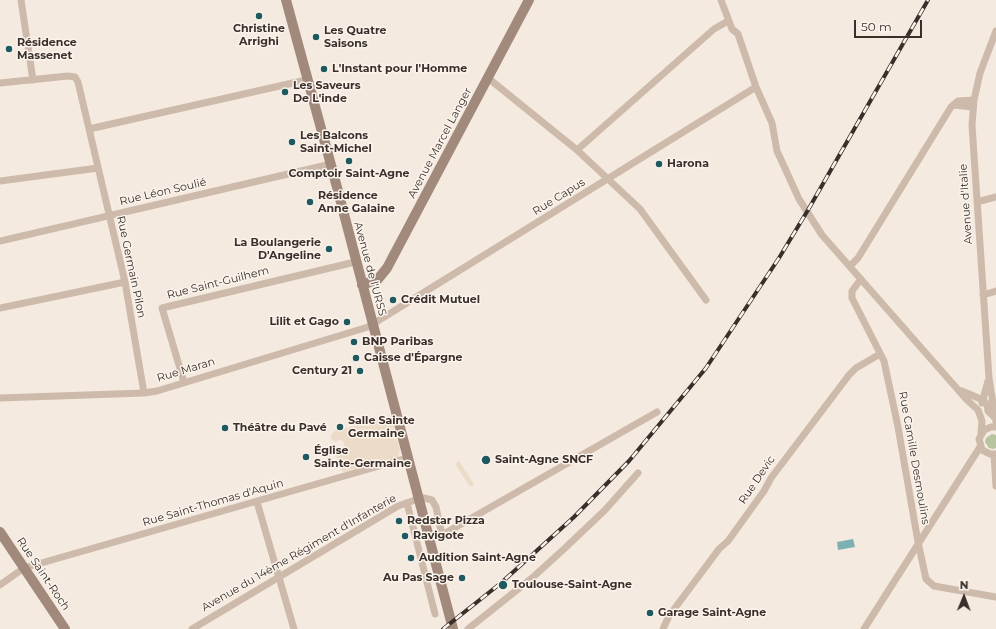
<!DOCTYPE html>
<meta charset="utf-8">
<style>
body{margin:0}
#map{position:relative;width:996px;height:629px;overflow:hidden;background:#f4eadf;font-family:Montserrat,sans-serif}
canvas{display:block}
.north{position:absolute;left:944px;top:577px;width:40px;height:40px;-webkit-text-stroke:3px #fbf4ec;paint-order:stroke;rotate:1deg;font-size:11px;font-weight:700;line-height:16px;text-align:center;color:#3a2f2a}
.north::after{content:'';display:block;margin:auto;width:14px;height:18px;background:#3a2f2a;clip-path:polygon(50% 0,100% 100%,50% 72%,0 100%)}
.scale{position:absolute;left:854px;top:20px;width:68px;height:18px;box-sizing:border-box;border:2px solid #3a2f2a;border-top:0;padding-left:5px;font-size:12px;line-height:14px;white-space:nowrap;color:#3a2f2a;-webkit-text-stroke:3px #fbf4ec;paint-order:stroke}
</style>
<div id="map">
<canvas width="996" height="629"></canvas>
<div class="north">N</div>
<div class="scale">50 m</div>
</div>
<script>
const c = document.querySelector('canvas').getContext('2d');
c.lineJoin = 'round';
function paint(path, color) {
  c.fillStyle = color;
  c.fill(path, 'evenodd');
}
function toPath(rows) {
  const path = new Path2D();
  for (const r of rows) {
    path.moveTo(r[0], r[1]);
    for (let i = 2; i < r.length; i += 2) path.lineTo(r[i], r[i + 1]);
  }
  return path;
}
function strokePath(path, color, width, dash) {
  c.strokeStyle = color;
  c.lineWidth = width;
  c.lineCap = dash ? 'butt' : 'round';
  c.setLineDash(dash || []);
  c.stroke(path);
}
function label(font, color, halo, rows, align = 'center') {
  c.font = font + ' Montserrat,sans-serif';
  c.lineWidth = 3;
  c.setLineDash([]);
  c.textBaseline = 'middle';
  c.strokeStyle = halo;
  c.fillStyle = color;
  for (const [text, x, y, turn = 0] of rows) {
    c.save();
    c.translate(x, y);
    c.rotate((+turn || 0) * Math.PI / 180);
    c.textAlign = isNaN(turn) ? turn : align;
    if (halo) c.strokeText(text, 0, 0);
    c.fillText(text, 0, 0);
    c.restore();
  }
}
paint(toPath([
 [992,434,996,435,996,448,993,449,989,448,985,442,986,438]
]), '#b7c49e');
paint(toPath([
 [390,415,400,450,398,457,344,472,342,471,336,455,339,454,338,452,346,451,346,449,342,439,335,442,335,440,332,441,331,436,333,432],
 [459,461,474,484,470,487,455,464]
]), '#ecdbc6');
paint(toPath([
 [853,539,855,547,838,550,837,542]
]), '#7db0b2');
strokePath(toPath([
 [21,0,33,80],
 [721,0,732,29,738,34,756,87,772,123,777,151,799,199,822,235,967,400,978,410,982,421,981,432],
 [996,31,980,73,974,100,972,125,989,378,996,422],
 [488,78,577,150,640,209,706,300],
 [0,83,68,76,75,77,78,82,125,282,144,393],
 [954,105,972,107],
 [89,129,306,80],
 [577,150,714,29,728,21],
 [0,181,98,168],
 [977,202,996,197],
 [0,241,331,164],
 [850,266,858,258,951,107,958,101,974,100],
 [861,279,852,291,852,298,884,361,898,427,918,542,926,579,934,586,996,597],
 [983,295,996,291],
 [0,308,125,282],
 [184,382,162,308,355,262],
 [962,391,983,400,987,404,988,411,994,417],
 [0,398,144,393,157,391,368,327,756,87],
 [982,403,988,381],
 [996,427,991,427,984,430,979,439,982,450,990,454,996,454],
 [994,454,996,486],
 [257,502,294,629],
 [407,503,435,614],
 [0,585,24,568,407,458],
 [192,629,398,506,418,499,424,498,432,500,436,507,442,535,657,412],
 [468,629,532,578,564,549,605,510,638,473],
 [663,629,669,616,719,549,728,541,764,491,771,478,849,375,856,368,880,354],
 [864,629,980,447]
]), '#cdbaaa', 7);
strokePath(toPath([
 [286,0,334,176,453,629],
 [362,285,378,279,387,268,529,0],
 [0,532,65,629]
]), '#a1897b', 10);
const rail = toPath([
 [443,629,501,583,574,517,629,461,706,368,779,258,808,210,928,0]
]);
strokePath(rail, '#3a2f2a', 4);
strokePath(rail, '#fbf4ec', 2.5, [8]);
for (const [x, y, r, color] of [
 [259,16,4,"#1d595e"],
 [316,37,4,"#1d595e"],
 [9,49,4,"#1d595e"],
 [324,69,4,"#1d595e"],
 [285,92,4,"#1d595e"],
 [292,142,4,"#1d595e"],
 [349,161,4,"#1d595e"],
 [659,164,4,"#1d595e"],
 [310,202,4,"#1d595e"],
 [329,249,4,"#1d595e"],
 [393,300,4,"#1d595e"],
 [347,322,4,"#1d595e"],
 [354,342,4,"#1d595e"],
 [356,358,4,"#1d595e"],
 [360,371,4,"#1d595e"],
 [340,427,4,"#1d595e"],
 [225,428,4,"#1d595e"],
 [306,457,4,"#1d595e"],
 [486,460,5,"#1d595e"],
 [399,521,4,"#1d595e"],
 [405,536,4,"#1d595e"],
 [411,558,4,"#1d595e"],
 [462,578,4,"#1d595e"],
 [503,585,5,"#1d595e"],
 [650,613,4,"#1d595e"]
]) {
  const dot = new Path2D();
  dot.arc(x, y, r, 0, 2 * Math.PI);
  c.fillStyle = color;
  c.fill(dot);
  strokePath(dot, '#fbf4ec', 1.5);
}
label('bold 11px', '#3a2f2a', '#fbf4ec', [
 ["Christine",259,29,"center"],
 ["Arrighi",259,42,"center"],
 ["Les Quatre",324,31],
 ["Saisons",324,44],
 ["Résidence",17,43],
 ["Massenet",17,56],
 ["L'Instant pour l'Homme",332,69],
 ["Les Saveurs",293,86],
 ["De L'inde",293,99],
 ["Les Balcons",300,136],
 ["Saint-Michel",300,149],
 ["Harona",667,164],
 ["Comptoir Saint-Agne",349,174,"center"],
 ["Résidence",318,196],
 ["Anne Galaine",318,209],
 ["La Boulangerie",321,243,"right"],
 ["D'Angeline",321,256,"right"],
 ["Crédit Mutuel",401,300],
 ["Lilit et Gago",339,322,"right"],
 ["BNP Paribas",362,342],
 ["Caisse d'Épargne",364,358],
 ["Century 21",352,371,"right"],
 ["Salle Sainte",348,421],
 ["Germaine",348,434],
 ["Théâtre du Pavé",233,428],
 ["Église",314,451],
 ["Sainte-Germaine",314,464],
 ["Saint-Agne SNCF",495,460],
 ["Redstar Pizza",407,521],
 ["Ravigote",413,536],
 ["Audition Saint-Agne",419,558],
 ["Au Pas Sage",454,578,"right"],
 ["Toulouse-Saint-Agne",512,585],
 ["Garage Saint-Agne",658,613]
], 'left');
label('11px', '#3a2f2a', '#fbf4ec', [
 ["Avenue Marcel Langer",440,143,-62],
 ["Rue Léon Soulié",163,192,-13],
 ["Rue Capus",559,197,-32],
 ["Avenue d'Italie",966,204,-94],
 ["Rue Germain Pilon",131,267,78],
 ["Avenue de l'URSS",370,269,75],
 ["Rue Saint-Guilhem",218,283,-14],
 ["Rue Maran",186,370,-17],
 ["Rue Camille Desmoulins",914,458,80],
 ["Rue Devic",757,480,-56],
 ["Rue Saint-Thomas d'Aquin",213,503,-16],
 ["Avenue du 14ème Régiment d'Infanterie",299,553,-30],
 ["Rue Saint-Roch",43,574,56]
]);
</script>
